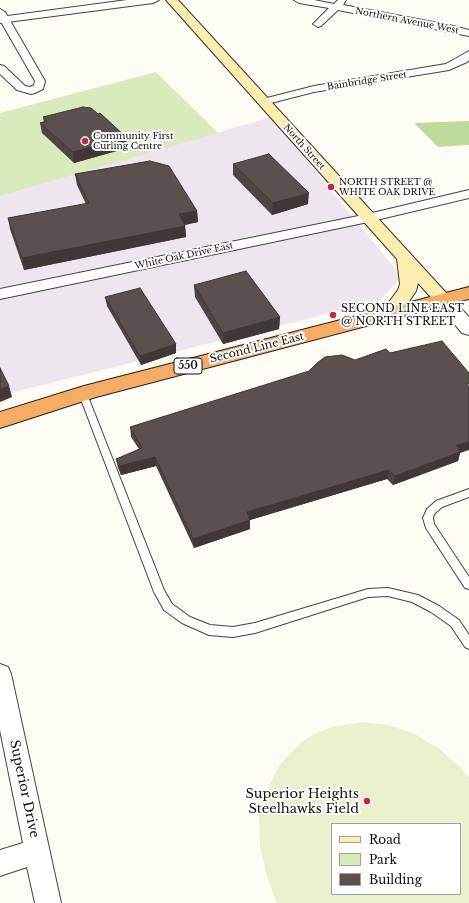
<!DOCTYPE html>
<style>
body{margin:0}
#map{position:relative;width:469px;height:903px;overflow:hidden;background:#fffcf5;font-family:"Libre Baskerville",serif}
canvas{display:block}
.legend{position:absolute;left:331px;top:823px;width:130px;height:72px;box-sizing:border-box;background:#fff;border:1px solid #a0a0a0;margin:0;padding:5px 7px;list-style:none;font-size:12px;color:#111}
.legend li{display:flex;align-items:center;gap:8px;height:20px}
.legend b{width:20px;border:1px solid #a0a0a0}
</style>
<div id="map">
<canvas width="469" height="903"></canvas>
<ul class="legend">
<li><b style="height:5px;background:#feedb0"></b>Road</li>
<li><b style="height:11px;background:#d9eabd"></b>Park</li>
<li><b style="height:11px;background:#5a504d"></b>Building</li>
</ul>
</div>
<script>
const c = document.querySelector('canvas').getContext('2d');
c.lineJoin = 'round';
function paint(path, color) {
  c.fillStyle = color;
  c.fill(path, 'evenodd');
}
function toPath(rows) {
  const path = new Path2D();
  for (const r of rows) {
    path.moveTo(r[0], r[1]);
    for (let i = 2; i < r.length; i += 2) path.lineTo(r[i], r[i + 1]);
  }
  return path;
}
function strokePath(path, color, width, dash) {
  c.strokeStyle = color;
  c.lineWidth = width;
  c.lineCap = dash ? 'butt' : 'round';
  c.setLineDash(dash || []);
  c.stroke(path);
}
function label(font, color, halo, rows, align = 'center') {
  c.font = font + ' "Libre Baskerville",serif';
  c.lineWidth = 4;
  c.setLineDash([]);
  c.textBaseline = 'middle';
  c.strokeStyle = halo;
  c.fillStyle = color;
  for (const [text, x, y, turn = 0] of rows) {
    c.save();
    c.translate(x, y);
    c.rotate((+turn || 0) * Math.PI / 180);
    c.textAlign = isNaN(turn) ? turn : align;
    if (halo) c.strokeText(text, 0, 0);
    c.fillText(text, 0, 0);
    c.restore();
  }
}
paint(toPath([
 [271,117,402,277,379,301,14,392,0,398,0,196]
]), '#ede6ef');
paint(toPath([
 [156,72,218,133,0,196,0,113]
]), '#d9eabd');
paint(toPath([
 [469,121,469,145,438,147,414,123]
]), '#bfdb9c');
paint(toPath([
 [364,722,388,725,413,733,438,748,460,767,469,778,469,903,277,903,267,877,260,846,259,816,269,786,281,763,302,742,316,733,332,727],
 [332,824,460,824,460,894,332,894]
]), '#e9f1cf');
const service = toPath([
 [83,391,87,394,164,590,172,604,190,617,210,625,233,627,255,623,368,589,388,588,418,595,439,606,459,620,469,635,469,649,465,647,451,626,431,612,412,602,388,596,368,597,255,633,233,637,209,635,182,623,164,610,154,592,79,394,83,391],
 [469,489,469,497,442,507,434,514,433,518,434,524,469,577,469,589,465,588,426,528,423,518,427,509,436,501,469,489]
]);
const minor = toPath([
 [294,0,314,0,334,4,338,0,346,0,343,5,449,25,469,30,469,36,338,10,321,26,318,27,313,24,329,8,299,3,294,0],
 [0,9,5,12,45,81,43,89,35,93,31,94,17,90,0,74,0,65,4,66,25,86,30,87,34,85,35,81,0,20,0,9],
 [469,51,469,60,467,62,449,70,314,92,263,105,257,102,259,100,314,86,446,64,469,51],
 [469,190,469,198,368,222,0,299,0,289,368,214,469,190],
 [0,664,8,667,11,674,61,903,35,903,27,867,0,876,0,850,23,843,0,730,0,664]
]);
const tertiary = toPath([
 [127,0,159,0,153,3,0,23,0,17,127,0],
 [443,294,449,296,469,317,469,335,462,333,434,300,437,296,443,294]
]);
const secondary = toPath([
 [166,0,178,0,449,296,452,300,449,304,443,306,437,304,418,283,416,291,403,310,386,320,379,322,372,320,370,316,372,312,389,302,398,290,400,284,397,259,166,0]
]);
const trunk = toPath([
 [469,287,469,299,96,397,0,428,0,412,84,386,469,287]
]);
strokePath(service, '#444', 2);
strokePath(minor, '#444', 2);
strokePath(tertiary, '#444', 2);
strokePath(secondary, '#333', 2);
strokePath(trunk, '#222', 2);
paint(service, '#fff');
paint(minor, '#fff');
paint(tertiary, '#fff');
paint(secondary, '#feedb0');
paint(trunk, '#f5ac65');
paint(toPath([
 [43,117,127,148,74,163,42,133,40,123,44,122],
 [233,164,308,204,272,215,233,175],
 [75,174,197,211,198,222,185,225,186,237,24,270,10,229,8,218,86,204,77,185],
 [194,285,280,317,279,329,223,344,195,297],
 [105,297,176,344,176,353,141,365,107,306],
 [130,427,460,453,458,461,393,485,387,479,250,520,250,529,194,548,156,466,121,475,118,468,116,459,139,449,131,437]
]), '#4d4542');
paint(toPath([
 [126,137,127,148,74,163,73,152],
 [309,193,308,204,272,215,273,203],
 [197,211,198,222,179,226,179,214],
 [185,226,186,237,24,270,22,258],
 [280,317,279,329,223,344,223,333],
 [176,344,176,353,141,365,140,356],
 [9,386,12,397,0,402,0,389],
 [469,442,469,450,460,453,458,461,393,485,395,476,456,445],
 [155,457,156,466,121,475,119,466],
 [389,470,387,479,250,520,250,529,194,548,193,539,247,512]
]), '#3f3836');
const building = toPath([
 [83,107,91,108,98,114,100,113,126,137,73,152,40,123,47,121,43,117,83,107],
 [269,154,309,193,273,203,233,164,269,154],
 [150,161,169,166,197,211,179,214,185,226,22,258,8,218,89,203,75,174,150,161],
 [246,271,280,317,223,333,194,285,246,271],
 [140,288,176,344,140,356,105,297,140,288],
 [442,341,469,373,469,384,467,384,469,387,469,442,456,445,460,452,395,476,389,470,247,512,250,520,193,539,155,457,119,466,116,459,142,448,130,427,309,371,317,363,325,357,342,355,355,360,386,349,390,353,442,341],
 [0,368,9,386,0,389,0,368]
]);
paint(building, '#5a504d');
strokePath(building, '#3f3836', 1);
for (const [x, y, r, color] of [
 [85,141,4,"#c2283f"],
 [331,187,4,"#c2283f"],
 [333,315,4,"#c2283f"],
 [367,801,4,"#c2283f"]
]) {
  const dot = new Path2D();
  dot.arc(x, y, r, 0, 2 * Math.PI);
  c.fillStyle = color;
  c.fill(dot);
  strokePath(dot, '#fff', 1.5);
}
label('9px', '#111', '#fff', [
 ["Northern Avenue West",407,21,11],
 ["Bainbridge Street",367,81,-9],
 ["North Street",304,147,48],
 ["White Oak Drive East",184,256,-12]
]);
label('9px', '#111', '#fff', [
 ["Community First",93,136],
 ["Curling Centre",93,146],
 ["NORTH STREET @",339,182],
 ["WHITE OAK DRIVE",339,192]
], 'left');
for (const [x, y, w] of [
 [188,366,28]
]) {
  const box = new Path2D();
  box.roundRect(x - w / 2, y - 8, w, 16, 3);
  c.fillStyle = '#fff';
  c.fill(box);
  strokePath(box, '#111', 1);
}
label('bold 10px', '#111', null, [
 ["550",188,366]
]);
label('11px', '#111', '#fff', [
 ["SECOND LINE EAST",341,309],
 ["@ NORTH STREET",341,322]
], 'left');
label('11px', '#111', '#fff', [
 ["Second Line East",257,348,-14]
]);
label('13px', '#111', '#fff', [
 ["Superior Drive",24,789,78]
]);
label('13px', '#111', '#fff', [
 ["Superior Heights",359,794],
 ["Steelhawks Field",359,809]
], 'right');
</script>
